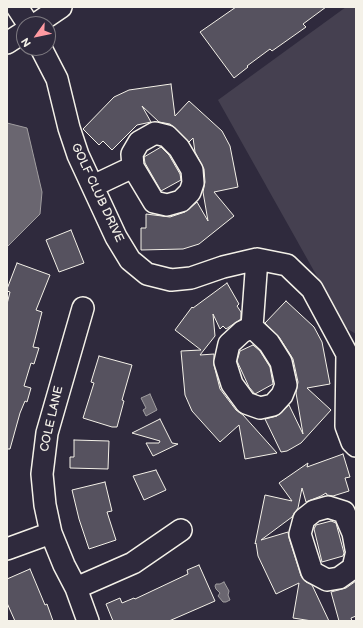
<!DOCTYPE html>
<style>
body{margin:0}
#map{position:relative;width:363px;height:628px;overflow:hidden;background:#2f2a3d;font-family:"Balsamiq Sans",sans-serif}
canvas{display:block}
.frame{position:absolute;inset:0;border:8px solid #f4f1e8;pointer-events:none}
.north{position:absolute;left:16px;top:16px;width:40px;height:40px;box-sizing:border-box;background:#2f2a3d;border:1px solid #7e7a81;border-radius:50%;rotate:237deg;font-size:11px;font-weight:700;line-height:16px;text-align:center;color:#f4f1e8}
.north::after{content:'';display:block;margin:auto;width:14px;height:18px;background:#ff9aa2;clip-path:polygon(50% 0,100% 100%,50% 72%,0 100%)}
</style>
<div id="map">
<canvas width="363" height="628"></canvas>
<div class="frame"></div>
<div class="north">N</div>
</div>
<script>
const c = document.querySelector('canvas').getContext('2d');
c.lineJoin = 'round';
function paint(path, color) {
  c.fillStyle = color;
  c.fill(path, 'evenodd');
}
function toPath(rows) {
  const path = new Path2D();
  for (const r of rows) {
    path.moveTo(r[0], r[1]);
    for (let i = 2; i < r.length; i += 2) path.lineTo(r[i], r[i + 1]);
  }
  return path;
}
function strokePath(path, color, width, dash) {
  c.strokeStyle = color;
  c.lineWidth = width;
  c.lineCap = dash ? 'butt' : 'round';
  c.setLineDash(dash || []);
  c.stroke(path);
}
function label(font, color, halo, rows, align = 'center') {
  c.font = font + ' "Balsamiq Sans",sans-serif';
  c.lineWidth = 4;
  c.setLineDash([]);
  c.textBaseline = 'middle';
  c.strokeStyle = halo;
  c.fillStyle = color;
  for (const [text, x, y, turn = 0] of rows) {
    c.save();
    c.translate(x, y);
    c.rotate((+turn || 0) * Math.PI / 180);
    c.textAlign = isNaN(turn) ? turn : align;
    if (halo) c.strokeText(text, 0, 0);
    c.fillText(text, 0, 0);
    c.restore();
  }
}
paint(toPath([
 [346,7,356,7,356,334,346,328,218,100]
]), '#454050');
const water = toPath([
 [7,123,27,128,42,192,40,214,7,247,7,123],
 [150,394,157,410,146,416,143,410,146,408,141,398,150,394],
 [224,582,229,591,228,595,230,600,226,602,223,602,218,596,220,593,216,589,215,586,216,584,220,584,224,582]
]);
paint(water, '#6a6670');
strokePath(water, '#a19ea0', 1);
const building = toPath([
 [236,7,326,7,303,24,306,27,272,51,270,49,247,66,248,67,234,78,200,32,236,7],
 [171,84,175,116,189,101,222,131,230,146,238,187,214,192,234,216,199,244,183,249,141,250,141,228,146,228,146,214,170,217,185,212,197,202,208,221,203,192,205,182,204,169,195,152,193,138,189,142,175,128,170,124,159,122,142,106,151,122,137,125,112,150,103,141,99,145,83,129,114,97,129,90,171,84],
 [161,147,169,155,180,174,181,180,161,191,145,163,144,157,161,147],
 [71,230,84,263,59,272,46,240,71,230],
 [17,263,50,275,36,310,42,312,33,347,39,348,34,364,31,363,24,386,31,388,27,402,25,401,20,413,10,449,7,449,7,304,10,292,7,291,7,289,17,263],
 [227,283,239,304,237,306,241,312,241,319,226,329,223,326,220,329,213,314,215,336,200,355,214,354,214,365,220,389,236,410,243,415,277,453,245,459,239,425,220,442,192,411,185,395,181,351,201,350,175,330,192,307,193,308,227,283],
 [286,301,314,327,322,342,330,384,307,388,331,410,301,443,287,451,281,452,265,419,277,416,289,405,303,434,296,393,298,382,293,359,279,337,265,323,286,301],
 [253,345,260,351,270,367,273,384,255,394,249,387,237,361,240,351,253,345],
 [99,356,132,365,122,400,124,401,117,427,112,427,83,418,94,383,91,382,99,356],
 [160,419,172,443,178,444,153,456,146,443,159,443,160,441,132,433,160,419],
 [74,440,109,441,108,469,70,468,70,457,74,457,74,440],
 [343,454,350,477,345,478,349,491,333,496,327,495,326,493,321,496,306,502,302,488,298,508,292,517,261,540,288,532,289,538,301,576,306,582,312,585,329,621,312,621,293,618,299,583,276,594,258,556,256,543,255,544,265,495,292,501,279,483,308,463,307,467,343,454],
 [156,470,166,490,144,500,133,476,156,470],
 [105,482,112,511,107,512,116,540,89,549,79,519,72,490,105,482],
 [331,521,336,523,344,553,343,556,322,562,314,529,316,525,331,521],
 [199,565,215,601,169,621,113,621,106,604,120,598,122,603,134,598,135,599,188,574,187,570,199,565],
 [30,569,45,605,47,604,53,621,15,621,7,603,7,579,30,569],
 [356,581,356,616,351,618,352,621,339,621,331,592,346,588,356,581]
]);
paint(building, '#56525f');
strokePath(building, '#f4f1e8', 1);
const minor = toPath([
 [17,7,28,24],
 [36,24,61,7],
 [7,43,24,32],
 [41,48,57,79,69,128,78,155,116,237,130,260,147,274,171,280,191,278,223,267,257,259,287,265,312,289,347,354,346,426,352,442,356,446],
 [93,186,133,167,154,202,167,205,181,201,190,192,193,183,192,170,179,148,167,136,155,133,139,142,132,154,133,167],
 [83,308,47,433,42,474,45,505,51,533,64,565,76,588,88,621],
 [252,327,269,343,281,362,286,385,282,395,273,405,260,408,246,403,232,384,225,362,229,344,242,332,252,327,257,259],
 [7,549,51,533],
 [356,549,353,533,344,512,328,507,314,511,304,519,300,534,312,572,327,580,339,578,353,568,356,555],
 [76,588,133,563,181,530]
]);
strokePath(minor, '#f4f1e8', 24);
strokePath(minor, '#2f2a3d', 21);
label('12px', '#f4f1e8', '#2f2a3d', [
 ["GOLF CLUB DRIVE",97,193,65],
 ["COLE LANE",52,419,-77]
]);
</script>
